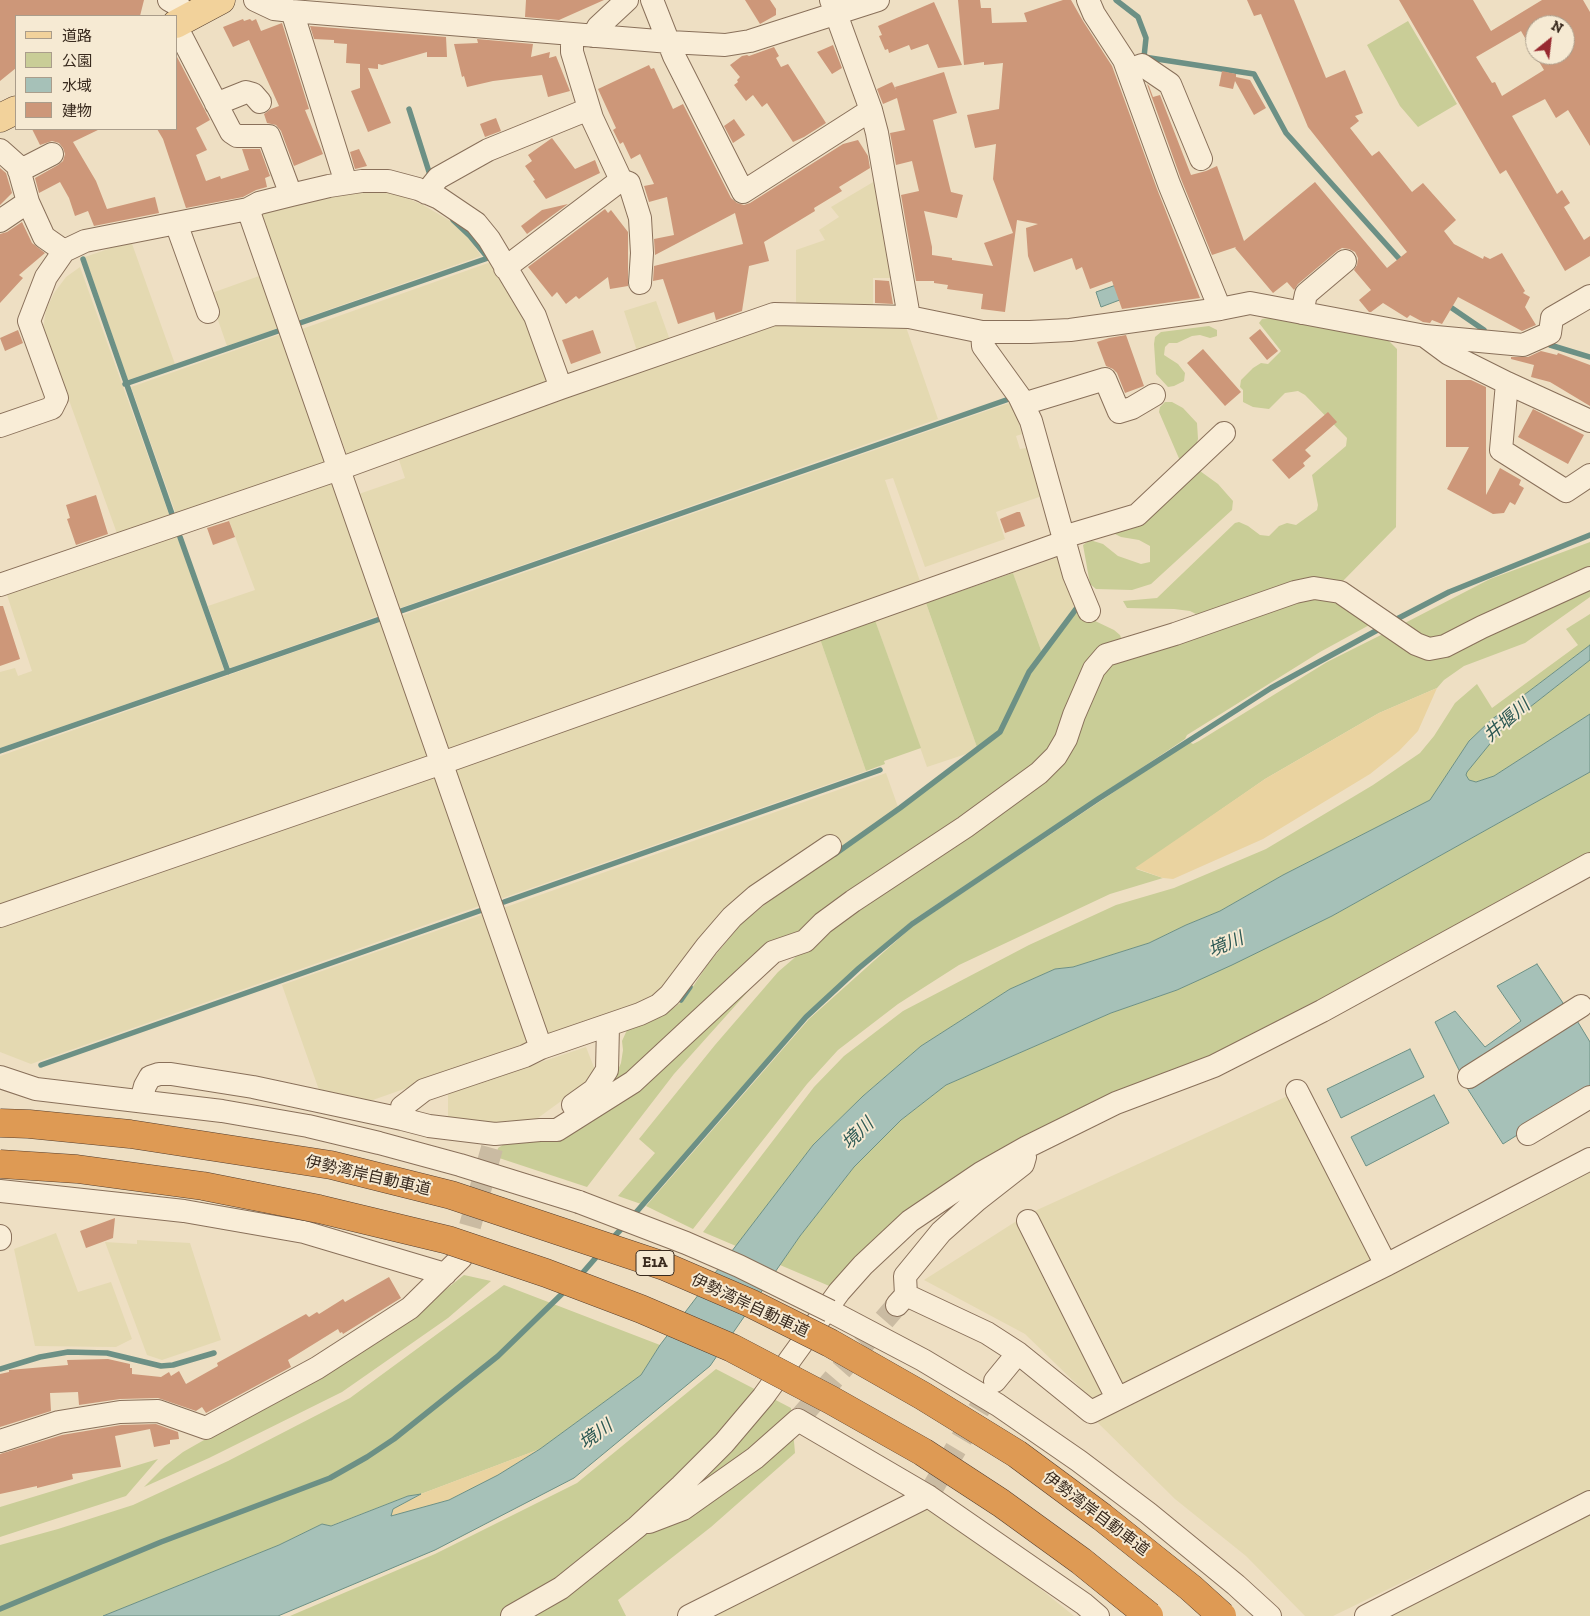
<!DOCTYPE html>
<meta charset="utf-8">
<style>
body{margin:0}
#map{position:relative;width:1590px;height:1616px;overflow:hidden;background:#eedfc3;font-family:"Zilla Slab","Noto Sans JP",serif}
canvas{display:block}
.legend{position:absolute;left:15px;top:15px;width:162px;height:115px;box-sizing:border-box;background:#f6ead3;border:1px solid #aa9d8b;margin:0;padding:6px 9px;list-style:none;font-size:15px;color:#392a1e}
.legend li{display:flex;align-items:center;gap:10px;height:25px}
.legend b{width:25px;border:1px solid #aa9d8b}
.north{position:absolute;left:1525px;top:15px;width:50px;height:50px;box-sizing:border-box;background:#f6ead3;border:1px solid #aa9d8b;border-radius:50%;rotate:29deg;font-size:14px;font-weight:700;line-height:20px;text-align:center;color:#392a1e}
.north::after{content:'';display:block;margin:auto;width:18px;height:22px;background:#982930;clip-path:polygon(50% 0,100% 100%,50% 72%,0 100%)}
</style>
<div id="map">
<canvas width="1590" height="1616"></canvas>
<ul class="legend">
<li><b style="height:6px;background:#f2d29b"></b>道路</li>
<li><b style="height:14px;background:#c9cd97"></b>公園</li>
<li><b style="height:14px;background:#a6c1b8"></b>水域</li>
<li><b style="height:14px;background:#cd9779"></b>建物</li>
</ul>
<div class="north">N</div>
</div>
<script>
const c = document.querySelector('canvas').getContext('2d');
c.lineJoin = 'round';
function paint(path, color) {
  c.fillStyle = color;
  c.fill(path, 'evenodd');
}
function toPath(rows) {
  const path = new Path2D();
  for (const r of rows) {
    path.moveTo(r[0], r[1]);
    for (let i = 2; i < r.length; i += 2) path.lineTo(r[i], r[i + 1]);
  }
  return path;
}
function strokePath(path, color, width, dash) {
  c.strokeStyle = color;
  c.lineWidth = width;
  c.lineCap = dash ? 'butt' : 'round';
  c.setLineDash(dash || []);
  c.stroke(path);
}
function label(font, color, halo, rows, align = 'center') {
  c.font = font + ' "Zilla Slab","Noto Sans JP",serif';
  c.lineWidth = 4;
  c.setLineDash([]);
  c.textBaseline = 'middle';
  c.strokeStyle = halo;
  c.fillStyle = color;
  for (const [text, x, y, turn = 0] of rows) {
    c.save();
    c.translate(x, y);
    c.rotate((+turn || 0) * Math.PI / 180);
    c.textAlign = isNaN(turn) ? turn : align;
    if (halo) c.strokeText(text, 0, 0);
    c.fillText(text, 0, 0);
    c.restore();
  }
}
paint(toPath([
 [880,178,897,278,873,278,873,309,796,306,796,250,825,240,819,230,839,217,831,207],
 [377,190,400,195,423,205,452,222,469,238,481,256,299,320,261,213,352,192],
 [131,241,175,364,128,380,85,257],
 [491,262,527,315,550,381,348,458,302,329],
 [80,267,171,520,119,539,43,328,46,310,54,293,66,277],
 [262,275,281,327,227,346,209,294],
 [656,301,671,343,638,354,624,311],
 [778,321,906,327,938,419,397,609,356,495,405,478,397,454],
 [284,333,328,457,322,467,177,517,131,387],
 [1012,402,1022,434,1016,436,1020,449,1027,448,1042,496,996,512,1005,539,925,567,893,478,885,480,921,584,452,749,446,746,400,616],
 [329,479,336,483,383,614,230,668,208,606,255,590,227,515],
 [176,533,224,670,0,748,0,672,15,668,18,676,32,671,6,592],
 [1058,557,1074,602,1073,612,1042,653,1013,573],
 [926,603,978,750,927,767,875,620],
 [385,620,431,746,424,759,0,909,0,756],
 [820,639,866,771,500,899,455,771,457,766],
 [428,771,440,778,485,904,31,1064,0,1052,0,922],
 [886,773,898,807,839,850,829,836,654,1000,549,1037,503,908],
 [487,913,530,1036,526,1046,370,1101,319,1090,282,985],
 [586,1047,597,1075,531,1123,490,1124,448,1117,448,1093],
 [1292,1094,1377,1262,1094,1401,1025,1334,924,1280,1026,1215],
 [1590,1167,1590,1491,1333,1616,1305,1616,1246,1556,1175,1499,1093,1418],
 [56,1233,78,1292,111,1282,132,1339,116,1347,35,1346,14,1249],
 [137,1240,190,1243,221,1340,162,1360,147,1355,105,1242,137,1244],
 [1590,1508,1590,1616,1374,1616],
 [914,1510,930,1510,1006,1561,1074,1616,704,1616]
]), '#e4d9b1');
paint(toPath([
 [1408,21,1457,104,1418,127,1400,106,1367,45],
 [1269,318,1388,340,1397,349,1396,527,1339,585,1196,614,1190,611,1174,609,1127,608,1123,601,1157,598,1235,523,1239,522,1248,526,1260,535,1269,536,1279,526,1287,523,1296,525,1317,510,1318,505,1312,475,1346,446,1347,438,1305,395,1298,391,1285,393,1269,409,1253,407,1243,402,1243,390,1240,387,1241,380,1253,368,1261,363,1268,364,1281,351,1259,323,1262,319],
 [1209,326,1217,330,1217,336,1210,338,1200,335,1192,336,1177,343,1169,343,1165,347,1164,355,1178,364,1185,373,1184,381,1174,386,1168,387,1156,374,1154,344,1155,337,1161,332],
 [1165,402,1172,402,1183,408,1197,423,1198,439,1194,452,1181,463,1159,412,1160,407],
 [1200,471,1218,484,1233,501,1232,510,1151,584,1132,590,1096,589,1090,584,1083,545,1090,540,1103,544,1118,556,1141,564,1150,562,1150,546,1139,540,1121,537,1113,533],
 [1590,542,1590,573,1442,642,1419,637,1401,625,1490,579],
 [1013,573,1042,653,1028,671,999,731,978,750,926,603],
 [1590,584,1590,597,1525,643,1464,666,1444,680,1437,688,1379,713,1265,779,1136,869,1163,878,1110,894,959,965,898,1004,838,1050,807,1084,693,1229,646,1206,809,1019,913,926,1189,742,1193,744,1199,741,1327,662,1385,633,1429,661,1552,601],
 [1327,594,1373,623,1320,652,1187,735,1185,739,913,920,862,963,804,1016,641,1204,618,1196,655,1153,639,1139,715,1045,778,972,807,947,1040,781,1098,674,1113,658],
 [1078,609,1093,620,1114,630,1120,635,1123,643,1053,755,837,907,630,1074,600,1096,616,1075,621,1063,623,1050,622,1041,627,1030,635,1025,663,1016,684,1000,708,964,742,923,768,902,901,809,1001,733,1030,673],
 [1590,614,1590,645,1491,720,1469,741,1430,800,1283,875,1220,911,1186,925,1149,943,1073,967,1055,969,1010,989,921,1046,863,1096,813,1145,736,1246,703,1232,814,1087,844,1056,903,1011,1029,945,1116,905,1174,888,1266,849,1373,785,1420,753,1434,736,1455,703,1477,684,1492,708,1578,645,1566,629],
 [875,620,921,748,884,761,885,764,866,771,820,639],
 [1590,660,1590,714,1494,776,1476,782,1469,780,1466,776,1466,772,1502,729],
 [1590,772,1590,857,1215,1058,1022,1143,834,1288,780,1265,800,1236,854,1167,901,1120,946,1085,1111,1013,1177,990,1332,916],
 [778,958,674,1074,587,1187,496,1157,498,1148,512,1139,557,1139],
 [464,1275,491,1281,448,1318,342,1392,209,1458,144,1487,165,1466,183,1452,390,1334],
 [504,1285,660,1345,641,1375,540,1449,421,1494,408,1496,330,1526,322,1524,279,1545,103,1616,0,1616,0,1545,58,1529,133,1505,228,1461,350,1398],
 [716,1369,791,1408,795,1453,711,1527,618,1600,626,1616,290,1616,435,1554,577,1483],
 [158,1459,126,1496,0,1537,0,1507]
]), '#c9cd97');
paint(toPath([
 [1437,688,1418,731,1399,751,1370,774,1263,839,1173,879,1163,878,1135,868,1265,779,1379,713],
 [540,1449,498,1475,449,1500,391,1516,393,1509,421,1494]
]), '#ead3a0');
const water = toPath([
 [1136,278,1141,292,1101,307,1096,292,1136,278],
 [1590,645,1590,660,1502,729,1467,772,1466,775,1469,780,1476,782,1494,776,1590,714,1590,772,1332,916,1232,965,1177,990,1111,1013,946,1085,901,1120,854,1167,800,1236,710,1366,574,1478,435,1550,278,1616,103,1616,279,1545,322,1524,331,1526,408,1496,421,1494,393,1509,391,1516,449,1500,498,1475,540,1449,641,1375,660,1345,813,1145,863,1096,921,1046,1010,989,1055,969,1073,967,1149,943,1186,925,1220,911,1283,875,1430,800,1469,741,1491,720,1590,645],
 [1537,964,1563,1003,1559,1012,1461,1074,1435,1022,1455,1011,1485,1047,1521,1021,1497,986,1537,964],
 [1576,1019,1590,1042,1590,1089,1503,1144,1467,1088,1576,1019],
 [1410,1049,1424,1077,1341,1118,1327,1089,1410,1049],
 [1434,1095,1449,1123,1366,1166,1351,1137,1434,1095]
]);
paint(water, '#a6c1b8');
strokePath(water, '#6c9085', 1);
strokePath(toPath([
 [1116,0,1138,17,1146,38,1144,57,1254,74,1286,133,1403,263],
 [409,109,430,175,428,179],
 [83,259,173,517],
 [1446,304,1484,330],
 [300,323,488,258,470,236,453,220],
 [1550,345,1590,357],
 [125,384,281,330],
 [180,537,228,672],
 [401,611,1009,399],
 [1393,621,1449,592,1590,535],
 [0,751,380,619],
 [835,854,900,808,1000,732,1029,672,1076,609],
 [504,902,880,770],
 [681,1000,690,987],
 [41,1065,482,910],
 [632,1217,806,1017,859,968,912,924,1098,799,1271,688,1383,627],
 [610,1241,624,1226],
 [579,1277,599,1254],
 [0,1369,40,1357,68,1352,107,1353,161,1366,173,1365,214,1353],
 [0,1609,161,1542,330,1478,367,1457,394,1439,498,1356,567,1289]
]), '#6c9085', 5.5);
paint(toPath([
 [0,0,144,0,140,16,16,16,16,68,0,81],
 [526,0,604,0,559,20,525,17],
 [745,0,770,0,776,9,776,15,760,24],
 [958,0,980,0,981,8,991,8,992,23,1027,22,1024,13,1063,0,1071,0,1083,21,1112,66,1157,189,1200,298,1122,309,1112,281,1090,289,1082,267,1076,270,1072,258,1034,272,1028,256,1026,228,1038,224,1017,220,1005,312,981,309,983,294,947,289,948,285,934,283,934,281,916,281,901,195,919,191,912,161,896,165,890,133,905,130,897,98,883,104,877,89,892,82,896,90,895,87,944,72,957,113,933,120,951,192,963,195,957,218,924,211,932,247,932,255,952,258,952,260,993,266,984,243,1013,233,993,179,996,144,975,148,967,115,999,109,1003,63,984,65,984,62,964,65],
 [1247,0,1294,0,1326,78,1345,70,1363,113,1355,116,1359,121,1350,128,1372,156,1379,151,1412,192,1423,183,1456,220,1444,231,1454,244,1483,259,1484,256,1490,259,1502,253,1525,291,1523,293,1530,297,1525,307,1536,325,1522,331,1458,297,1442,324,1432,320,1430,323,1423,322,1410,315,1407,318,1383,303,1371,312,1369,312,1359,300,1371,290,1354,270,1357,265,1358,258,1355,252,1349,249,1342,248,1337,251,1298,284,1294,290,1287,282,1273,293,1235,248,1236,247,1212,255,1181,179,1147,84,1149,86,1153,97,1160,95,1191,175,1206,171,1217,166,1244,241,1315,182,1387,268,1407,252,1308,127,1261,14,1254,16],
 [1399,0,1473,0,1491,31,1542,0,1583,0,1590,12,1590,146,1568,110,1556,118,1545,99,1512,116,1557,194,1562,190,1570,203,1564,207,1584,240,1590,236,1590,256,1565,271,1506,170,1500,174],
 [1535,25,1565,25,1565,55,1535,55,1544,70,1502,96,1495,82,1492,83,1476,57,1521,31,1535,55],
 [934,2,962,65,938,68,928,44,911,50,909,45,889,53,888,49,885,50,879,36,882,35,878,26],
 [243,19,244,21,250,19,252,21,256,19,261,31,282,23,309,109,305,110,323,154,294,166,281,131,276,125,267,123,264,114,271,109,279,106,249,40,233,47,223,27],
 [310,26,446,37,447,57,427,57,427,52,382,65,378,64,378,69,368,68,391,123,368,132,351,91,360,88,360,64,346,63,347,44,334,43,334,40,314,39],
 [477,39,533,44,531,57,550,52,549,58,556,56,570,91,548,97,542,75,493,81,467,87,464,76,462,77,454,44,478,43],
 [833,45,842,68,832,74,817,52],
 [774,47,779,56,776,58,781,67,788,64,826,123,804,137,793,142,767,103,762,107,753,95,746,101,734,85,738,82,737,80,740,77,730,65,742,56,747,55,749,56],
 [176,55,210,120,196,128,207,150,196,155,206,181,220,176,221,179,249,170,242,149,260,149,270,176,265,178,267,187,256,190,243,197,186,208,163,139,157,129,176,129],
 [649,65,651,69,654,68,673,109,683,104,731,198,737,203,744,205,750,203,843,144,858,140,868,156,870,168,839,187,842,191,814,208,815,211,764,242,769,261,749,266,742,311,716,320,714,312,678,324,663,279,653,281,654,266,743,244,735,213,655,255,654,239,674,235,667,197,649,202,644,186,654,184,640,154,631,159,623,142,620,144,613,130,616,128,598,89],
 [1222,71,1236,74,1236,77,1250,80,1266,108,1254,115,1235,81,1233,89,1219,86],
 [496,118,501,131,485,137,480,124],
 [734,119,745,135,733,143,724,126],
 [32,129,100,129,73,142,96,181,107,209,155,197,159,213,94,226,88,211,75,216,69,198,60,182,39,193,35,178,58,165,63,161,65,154,63,148,59,143,52,141,40,145],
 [552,138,575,169,595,160,600,173,546,199,533,181,535,180,525,166,532,161,528,155],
 [359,149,367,166,355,169,350,152],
 [0,168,6,173,12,193,0,205],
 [568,204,527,234,521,226,542,210],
 [605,209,608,213,611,210,628,232,628,286,610,289,608,277,579,299,576,296,566,304,557,292,552,297,528,267],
 [22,222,32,243,45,253,19,275,23,278,0,303,0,234,7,232],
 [875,280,889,281,893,304,875,303],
 [1260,329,1278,351,1267,360,1249,338],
 [18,330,23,343,5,351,0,338],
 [593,330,601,353,571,364,562,340],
 [1126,335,1144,386,1125,393,1117,373,1113,369,1106,366,1097,342,1109,338],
 [1203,349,1241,392,1225,406,1187,363],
 [1541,351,1557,355,1558,353,1590,365,1590,406,1550,382,1531,377,1534,365,1511,359,1511,357,1528,357],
 [1446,380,1471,380,1486,387,1486,495,1500,468,1521,480,1519,485,1524,488,1515,505,1510,502,1504,513,1493,514,1447,489,1469,447,1446,447],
 [1533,409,1584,435,1568,464,1518,437],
 [1328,412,1337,422,1305,450,1311,456,1303,463,1305,466,1289,479,1272,460],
 [96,495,108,534,76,545,67,519,70,518,66,505],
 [1017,512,1020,512,1025,526,1005,533,1000,519],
 [229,521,235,537,213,545,207,528],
 [0,606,3,606,20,659,0,666],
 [115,1218,113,1238,86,1248,80,1231],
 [389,1277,401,1298,343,1334,342,1332,340,1333,338,1329,288,1360,291,1367,206,1413,202,1407,196,1411,158,1398,120,1399,79,1405,78,1392,50,1393,51,1411,0,1427,0,1374,9,1372,9,1370,68,1365,67,1360,108,1359,130,1364,130,1368,132,1368,132,1374,161,1377,169,1372,171,1376,179,1371,186,1384,218,1366,217,1363,306,1314,309,1317,317,1312,319,1314,343,1299,345,1302],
 [156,1424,178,1432,179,1439,170,1440,170,1444,154,1447,150,1429,115,1436,121,1467,72,1474,73,1479,37,1488,37,1486,0,1494,0,1454,62,1435,121,1425]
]), '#cd9779');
strokePath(toPath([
 [461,1258,492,1148],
 [798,1420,897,1305],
 [928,1496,995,1382]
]), '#cabba2', 22, [22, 11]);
const minor = toPath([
 [169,0,178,5,188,17],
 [255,0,274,9,292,11,670,42,725,45,750,41,878,0],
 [652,0,674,56,743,192,871,110],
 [831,0,871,110,877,133,909,317],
 [1088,0,1094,14,1124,60,1169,184,1220,309,1070,330,1030,332,982,332,983,346,1019,396,1031,421,1074,575,1089,611],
 [292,11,346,183],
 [176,26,231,132,237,136,269,136,291,195],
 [593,36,598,27,627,0],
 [1128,70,1142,65,1170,84,1201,159],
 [216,104,246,92,253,94,260,102],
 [0,150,18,166,28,202,44,237,64,251],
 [19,171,52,154],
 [621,180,629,183,640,218,642,253,640,283],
 [426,193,438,178,488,150,589,109],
 [248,209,541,1048],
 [0,221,28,202],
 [176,223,208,312],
 [505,268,621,180,592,118,572,52,572,35],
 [1220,309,1250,303,1425,336,1523,345,1550,333,1552,318,1590,296],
 [1302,313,1306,294,1345,261],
 [1426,337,1449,354,1507,383,1590,421],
 [1507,383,1501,450,1566,491,1590,475],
 [1023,404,1105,379,1119,412,1132,408,1154,395],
 [0,426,52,408,57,398,29,321,46,277,64,251,85,241,248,209,259,203,291,195,329,186,362,181,388,181,418,189,439,198,476,223,489,239,535,316,561,388],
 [1063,537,1137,515,1224,433],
 [0,585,339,469,561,388,774,314,909,317,982,332],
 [0,916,442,763,1064,542],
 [0,1077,36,1089,222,1111,308,1126,379,1143,460,1165,579,1202],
 [1469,1077,1581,1006],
 [1297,1091,1386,1265],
 [141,1101,145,1086,150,1077,159,1074,171,1074,253,1087,402,1119,429,1126,495,1134,540,1130,557,1130,633,1082,773,952,805,941,823,923,853,901,965,827,1039,773,1056,756,1066,739,1074,715,1094,669,1106,655,1175,634,1295,592,1314,588,1340,592,1416,644,1429,649,1445,646,1482,627,1590,578],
 [573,1105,594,1090,607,1070,608,1026],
 [402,1119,402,1107,424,1090,525,1056,541,1048,640,1014,659,1005,670,995,707,946,732,917,756,896,830,846],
 [1528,1134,1590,1097],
 [0,1191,184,1211,304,1232,445,1274],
 [1028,1221,1117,1398],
 [0,1236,0,1239],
 [906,1295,987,1333,1018,1353,1091,1412,1386,1265,1590,1159],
 [897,1305,906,1295,905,1276,941,1232,977,1200,1023,1164,1025,1157],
 [830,1311,923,1360,998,1405,1079,1461,1148,1513,1236,1585,1270,1616],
 [995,1381,1018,1353],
 [0,1441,59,1422,120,1412,158,1411,206,1428,317,1368,410,1308,461,1258],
 [649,1522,683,1509,755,1458,798,1420,928,1496,1084,1604,1098,1616],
 [512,1616,561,1588,637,1527,681,1486,724,1443,763,1397,839,1292,863,1265,910,1221,981,1173,1027,1147,1116,1103,1214,1066,1322,1011,1590,864],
 [689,1616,928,1496],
 [1366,1616,1590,1502]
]);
const major = toPath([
 [176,24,221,0],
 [0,118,16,110]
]);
strokePath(minor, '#89705a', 24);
strokePath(major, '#573f2e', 29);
strokePath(minor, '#f9edd7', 22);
strokePath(major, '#f2d29b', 28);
const minorBridge = toPath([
 [579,1202,686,1243,739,1266,830,1311]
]);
const highwayBridge = toPath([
 [0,1123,29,1124,130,1134,331,1165,451,1195,664,1266,750,1303,830,1343,923,1396,1017,1454,1102,1517,1191,1588,1222,1616],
 [0,1164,77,1169,203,1186,319,1209,448,1240,546,1273,641,1309,732,1348,831,1400,923,1452,1001,1503,1081,1561,1149,1616]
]);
strokePath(minorBridge, '#89705a', 24, []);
strokePath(highwayBridge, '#573f2e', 29, []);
strokePath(minorBridge, '#f9edd7', 22);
strokePath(highwayBridge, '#de9a54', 28);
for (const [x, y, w] of [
 [655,1263,38]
]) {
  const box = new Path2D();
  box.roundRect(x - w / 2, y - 12.5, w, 25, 4);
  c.fillStyle = '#f6ead3';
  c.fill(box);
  strokePath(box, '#392a1e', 1);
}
label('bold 15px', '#392a1e', null, [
 ["E1A",655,1263]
]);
label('16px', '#392a1e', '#f6ead3', [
 ["伊勢湾岸自動車道",368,1176,13],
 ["伊勢湾岸自動車道",750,1306,25],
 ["伊勢湾岸自動車道",1096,1514,37]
]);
label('italic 18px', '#2d5954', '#f6ead3', [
 ["井堰川",1507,721,-41],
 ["境川",1226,945,-23],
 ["境川",858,1134,-44],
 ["境川",596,1435,-36]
]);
</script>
